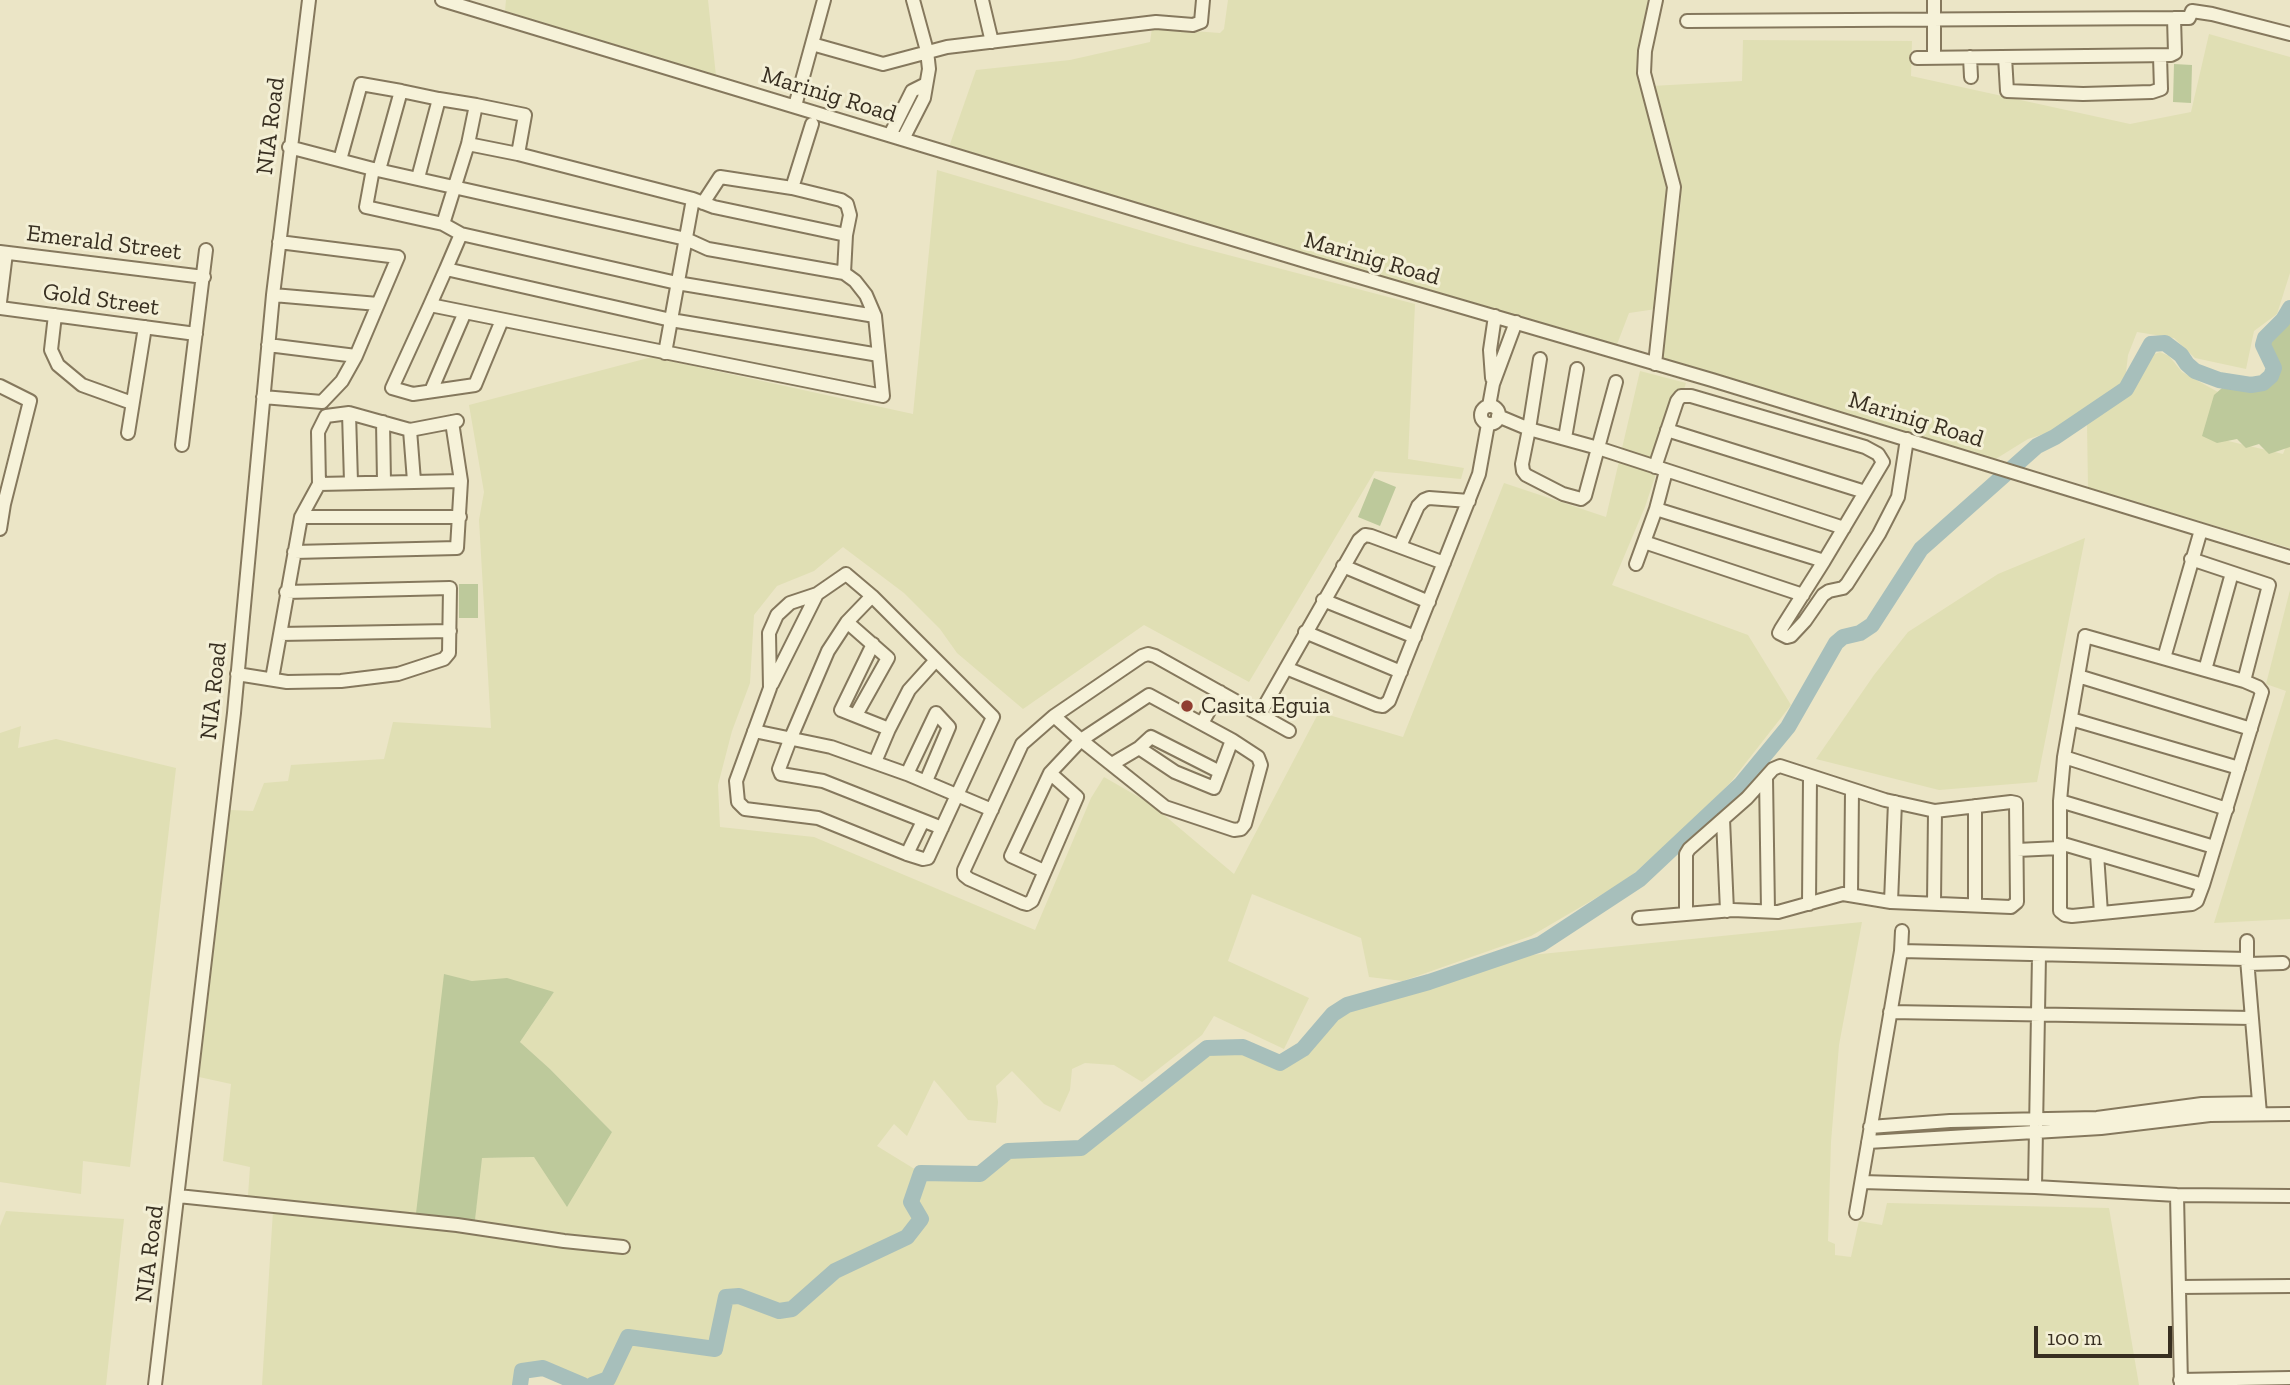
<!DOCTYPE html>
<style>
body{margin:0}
#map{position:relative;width:2290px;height:1385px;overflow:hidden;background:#ebe5c6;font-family:"Zilla Slab",serif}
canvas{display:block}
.scale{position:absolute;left:2034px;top:1326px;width:138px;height:32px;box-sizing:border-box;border:4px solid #372e20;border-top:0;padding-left:9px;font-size:21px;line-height:24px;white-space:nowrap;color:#372e20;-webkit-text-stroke:5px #f3efd5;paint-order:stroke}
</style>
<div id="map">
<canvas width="2290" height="1385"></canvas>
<div class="scale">100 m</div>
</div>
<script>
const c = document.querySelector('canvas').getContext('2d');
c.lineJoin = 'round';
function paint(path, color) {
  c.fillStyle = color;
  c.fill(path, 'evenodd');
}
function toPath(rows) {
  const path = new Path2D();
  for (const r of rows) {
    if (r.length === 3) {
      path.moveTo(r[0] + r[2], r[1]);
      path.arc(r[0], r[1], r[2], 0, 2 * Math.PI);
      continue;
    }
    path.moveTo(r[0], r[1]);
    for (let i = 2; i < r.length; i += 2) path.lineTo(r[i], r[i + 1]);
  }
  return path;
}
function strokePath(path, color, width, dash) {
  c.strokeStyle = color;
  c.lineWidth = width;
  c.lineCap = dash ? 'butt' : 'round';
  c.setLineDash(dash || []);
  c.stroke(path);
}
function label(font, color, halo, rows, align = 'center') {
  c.font = font + ' "Zilla Slab",serif';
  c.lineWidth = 6;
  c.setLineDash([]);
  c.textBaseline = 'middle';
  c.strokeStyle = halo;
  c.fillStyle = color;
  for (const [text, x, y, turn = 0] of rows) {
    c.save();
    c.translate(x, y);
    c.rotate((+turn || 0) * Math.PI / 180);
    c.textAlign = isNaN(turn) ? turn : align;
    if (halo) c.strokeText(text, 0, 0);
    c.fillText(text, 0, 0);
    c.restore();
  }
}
paint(toPath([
 [506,0,708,0,716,76,505,11],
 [1228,0,1651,0,1639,73,1643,94,1668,176,1669,189,1656,309,1629,313,1616,347,949,147,976,70,1070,60,1150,42,1152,28,1220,33,1224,29],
 [2209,34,2290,57,2290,273,2277,314,2254,331,2246,369,2195,358,2174,338,2137,332,2128,355,2125,381,2072,425,2028,439,1994,460,1662,361,1681,200,1680,179,1652,86,1742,81,1743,40,1912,41,1911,76,2130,124,2191,112],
 [937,170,1190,245,1415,304,1408,459,1464,468,1461,479,1375,471,1249,682,1144,625,1023,709,957,653,940,629,904,593,843,547,814,571,777,586,754,615,750,683,732,731,718,785,720,827,814,837,1035,930,1091,798,1104,777,1151,804,1234,874,1319,712,1403,737,1504,483,1606,517,1640,371,1686,383,1645,507,1612,585,1748,635,1791,705,1730,783,1689,825,1625,881,1531,936,1403,981,1369,977,1361,938,1252,894,1228,961,1309,998,1284,1049,1214,1016,1202,1035,1142,1082,1114,1065,1085,1063,1072,1069,1070,1090,1060,1112,1044,1104,1012,1071,996,1086,998,1102,996,1123,968,1120,934,1080,907,1136,894,1124,877,1146,921,1173,980,1174,1008,1151,1081,1148,1207,1048,1243,1047,1280,1063,1303,1049,1333,1014,1385,1002,1521,956,1862,922,1839,1045,1831,1142,1828,1241,1835,1244,1835,1255,1851,1257,1859,1221,1882,1225,1887,1203,2109,1208,2139,1385,583,1385,543,1368,522,1371,520,1385,262,1385,273,1211,247,1209,250,1167,223,1161,231,1084,199,1077,230,810,253,811,264,783,288,781,291,765,384,759,393,722,491,728,479,520,484,492,469,405,652,357,913,414],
 [444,975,472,981,554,992,520,1042,550,1069,612,1132,534,1157,481,1158,474,1229],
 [2160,352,2169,356,2182,372,2218,392,2207,436,2283,454,2290,436,2290,548,2088,488,2087,423,2131,391,2152,355],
 [2085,538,2037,782,1939,790,1816,759,1874,675,1908,632,1998,574],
 [2290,590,2290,919,2214,923,2286,691,2266,684],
 [21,726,18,748,56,739,176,768,130,1167,83,1161,81,1194,0,1182,0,733],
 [6,1211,124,1219,106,1385,0,1385,0,1226]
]), '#e0dfb4');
paint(toPath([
 [2174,64,2192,65,2191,103,2173,102],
 [2290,322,2290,447,2269,454,2259,444,2246,448,2237,439,2217,443,2202,436,2214,395,2222,388,2253,392,2267,387,2276,380,2281,366,2269,346,2269,341],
 [1374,478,1396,487,1380,526,1358,517],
 [459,584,478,584,478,618,459,618],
 [444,974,472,981,507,978,554,992,520,1042,550,1069,612,1132,567,1207,534,1157,482,1158,474,1229,415,1222]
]), '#bdc99b');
strokePath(toPath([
 [520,1385,522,1371,543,1368,583,1385],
 [592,1385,608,1379,628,1337,715,1349,726,1297,739,1296,779,1311,792,1309,835,1271,907,1237,921,1219,911,1202,921,1173,980,1174,1008,1151,1081,1148,1207,1048,1243,1047,1280,1063,1303,1049,1333,1014,1347,1005,1429,982,1541,944,1640,879,1741,784,1788,727,1836,643,1843,637,1860,633,1872,625,1921,549,2037,446,2055,437,2126,389,2151,344,2165,343,2181,355,2187,364,2195,371,2219,380,2251,385,2263,383,2271,376,2274,368,2263,345,2265,338,2283,320,2290,308]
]), '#a7bfbb', 16);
const minor = toPath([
 [442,0,1315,264,1712,380,2290,557],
 [982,0,992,42],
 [1934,0,1934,57],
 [2192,11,2212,14,2290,34],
 [1687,21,2174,18,2189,18,2192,11],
 [812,44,883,64,947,47,1156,22,1193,25,1201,22,1203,0],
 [1970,57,1971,77],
 [2005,57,2007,91,2083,94,2152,92,2161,89,2160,56],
 [1917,58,2171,55,2175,53,2174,18],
 [401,91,439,99,418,178],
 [439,99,476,105,468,144,443,224,461,234],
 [795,106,824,0],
 [890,135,912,91,924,85],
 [903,139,924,98,929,69,927,51,913,0],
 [468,144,518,154,525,115,476,105],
 [289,147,373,169,686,239,708,249,844,273,855,281,866,295,875,316,883,396,430,305,392,388,413,394,475,385,502,320],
 [518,154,693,199,665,353],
 [340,160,361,84,401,91,379,170],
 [373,169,366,207,443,224],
 [792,188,812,124],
 [693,199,714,207,846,235,844,273],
 [703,203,720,177,792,188,841,200,847,204,850,215,846,235],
 [0,252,204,277],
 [446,269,461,234,677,283,875,316],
 [273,295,378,304],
 [0,302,6,253],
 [430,305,446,269,671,320,879,355],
 [0,308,196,334],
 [55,315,51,350,58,365,82,385,132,403],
 [268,345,356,356],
 [1655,364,1674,187,1644,73,1645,51,1656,0],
 [1492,378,1490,350,1495,316],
 [1616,382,1598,448,1844,528],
 [0,386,30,401,4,504],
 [431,391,465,312],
 [263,397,322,402,342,381,356,356,398,257,279,242],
 [1489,406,1493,384,1516,322],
 [1490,415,9],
 [349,413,351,482],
 [1498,416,1529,429,1598,448,1585,496,1581,499,1563,494,1526,475,1523,471,1522,464,1529,429,1540,359],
 [383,422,384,482],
 [410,430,414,481],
 [1667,430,1865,492],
 [128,433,145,327],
 [1565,438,1577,369],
 [182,445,206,250],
 [1655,467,1677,401,1681,396,1691,396,1865,447,1878,454,1883,462,1824,561,1781,629,1779,633,1787,637,1791,636,1805,621,1823,595,1829,591,1843,588,1847,584,1879,534,1898,497,1907,439],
 [319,484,461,481],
 [0,504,4,504,0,529],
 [1656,509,1824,561],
 [301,517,460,517],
 [1644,542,1803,595],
 [1400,546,1418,506,1424,500,1429,498,1469,501],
 [294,552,457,548,461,481,452,422],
 [2191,559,2269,585,2244,681],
 [1636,564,1656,509,1666,471],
 [1343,566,1429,602],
 [846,574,872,596,993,717,928,858,923,859,907,854,818,818,745,809,738,802,736,781,770,688,769,633,777,615,790,603,817,594,846,574],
 [872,596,847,622,828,651,790,740,779,769,781,774,823,781,942,828],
 [1323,600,1415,637],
 [847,622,888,658,856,715],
 [1305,632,1401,672],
 [280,634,450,631],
 [2085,636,2244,681,2258,687,2262,692,2203,885,2197,901,2192,904,2072,916,2065,915,2060,911,2060,801,2064,757,2085,636],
 [873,644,841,710,889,729,875,762],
 [2164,658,2201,530],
 [1286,668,1377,705,1383,706,1389,701,1479,474,1488,424],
 [2205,670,2232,573],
 [237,674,287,682,341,681,398,674,444,659,449,653,450,588,286,592],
 [2078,676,2251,729],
 [272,679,301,517,319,484,318,432,326,416,349,413,410,430,457,421],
 [772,684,817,594],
 [1260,714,1359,540,1365,535,1371,536,1444,563],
 [2071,719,2239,768],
 [1202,723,1220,692],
 [889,729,909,690,936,660],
 [754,731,831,747,907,774,992,810],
 [1139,748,1175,772,1214,788,1232,740],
 [2064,757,2227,809],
 [1112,764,1139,748,1151,737,1220,772],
 [1050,773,1077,797,1032,901,1027,904,1023,903,969,879,964,875,964,870,1022,744,1054,716,1142,656,1148,654,1155,656,1289,731],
 [907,774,936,713,949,727,926,781],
 [1766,777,1768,911],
 [2060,801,2214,847],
 [1723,819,1727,911],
 [2060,843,2203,885],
 [2017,850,2059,848],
 [907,854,923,821],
 [2097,854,2101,913],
 [1044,871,1011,856,1050,773,1081,740,1149,695,1232,740,1258,757,1261,765,1245,824,1241,829,1234,830,1165,807,1081,740,1054,716],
 [1851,895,1852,790],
 [1891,902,1895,802],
 [1934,903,1935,811],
 [1809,904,1810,777],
 [1975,905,1975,806],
 [1639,918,1733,910,1778,912,1843,894,1891,902,2011,907,2017,902,2016,803,2011,802,1935,811,1885,800,1780,766,1773,769,1747,798,1689,849,1686,854,1686,914],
 [2247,941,2247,959],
 [1901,951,2247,959,2260,1114],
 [2248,964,2283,963],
 [1890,1012,2252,1018],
 [1870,1127,1950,1121,2097,1118,2202,1104,2259,1103],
 [1868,1142,2101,1128,2210,1115,2290,1114],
 [1862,1182,2035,1187,2177,1195,2290,1196],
 [2035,1187,2039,955],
 [2177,1195,2181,1385],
 [178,1196,457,1225,564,1241,623,1247],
 [1856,1213,1901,951,1902,931],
 [2179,1287,2290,1286],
 [2180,1380,2290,1378],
 [155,1385,234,713,273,295,309,0]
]);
strokePath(minor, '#85785d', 16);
strokePath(minor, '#f6f2d9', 12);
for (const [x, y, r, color] of [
 [1187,706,7,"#903d31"]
]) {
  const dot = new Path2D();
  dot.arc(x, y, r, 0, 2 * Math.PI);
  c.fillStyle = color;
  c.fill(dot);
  strokePath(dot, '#f3efd5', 2.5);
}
label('24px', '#372e20', '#f3efd5', [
 ["Marinig Road",829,95,17],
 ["NIA Road",271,126,-83],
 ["Emerald Street",104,243,7],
 ["Marinig Road",1372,259,16],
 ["Gold Street",101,300,8],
 ["Marinig Road",1916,420,17],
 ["NIA Road",214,691,-84],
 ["NIA Road",150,1254,-83]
]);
label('24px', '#372e20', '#f3efd5', [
 ["Casita Eguia",1201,706]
], 'left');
</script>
